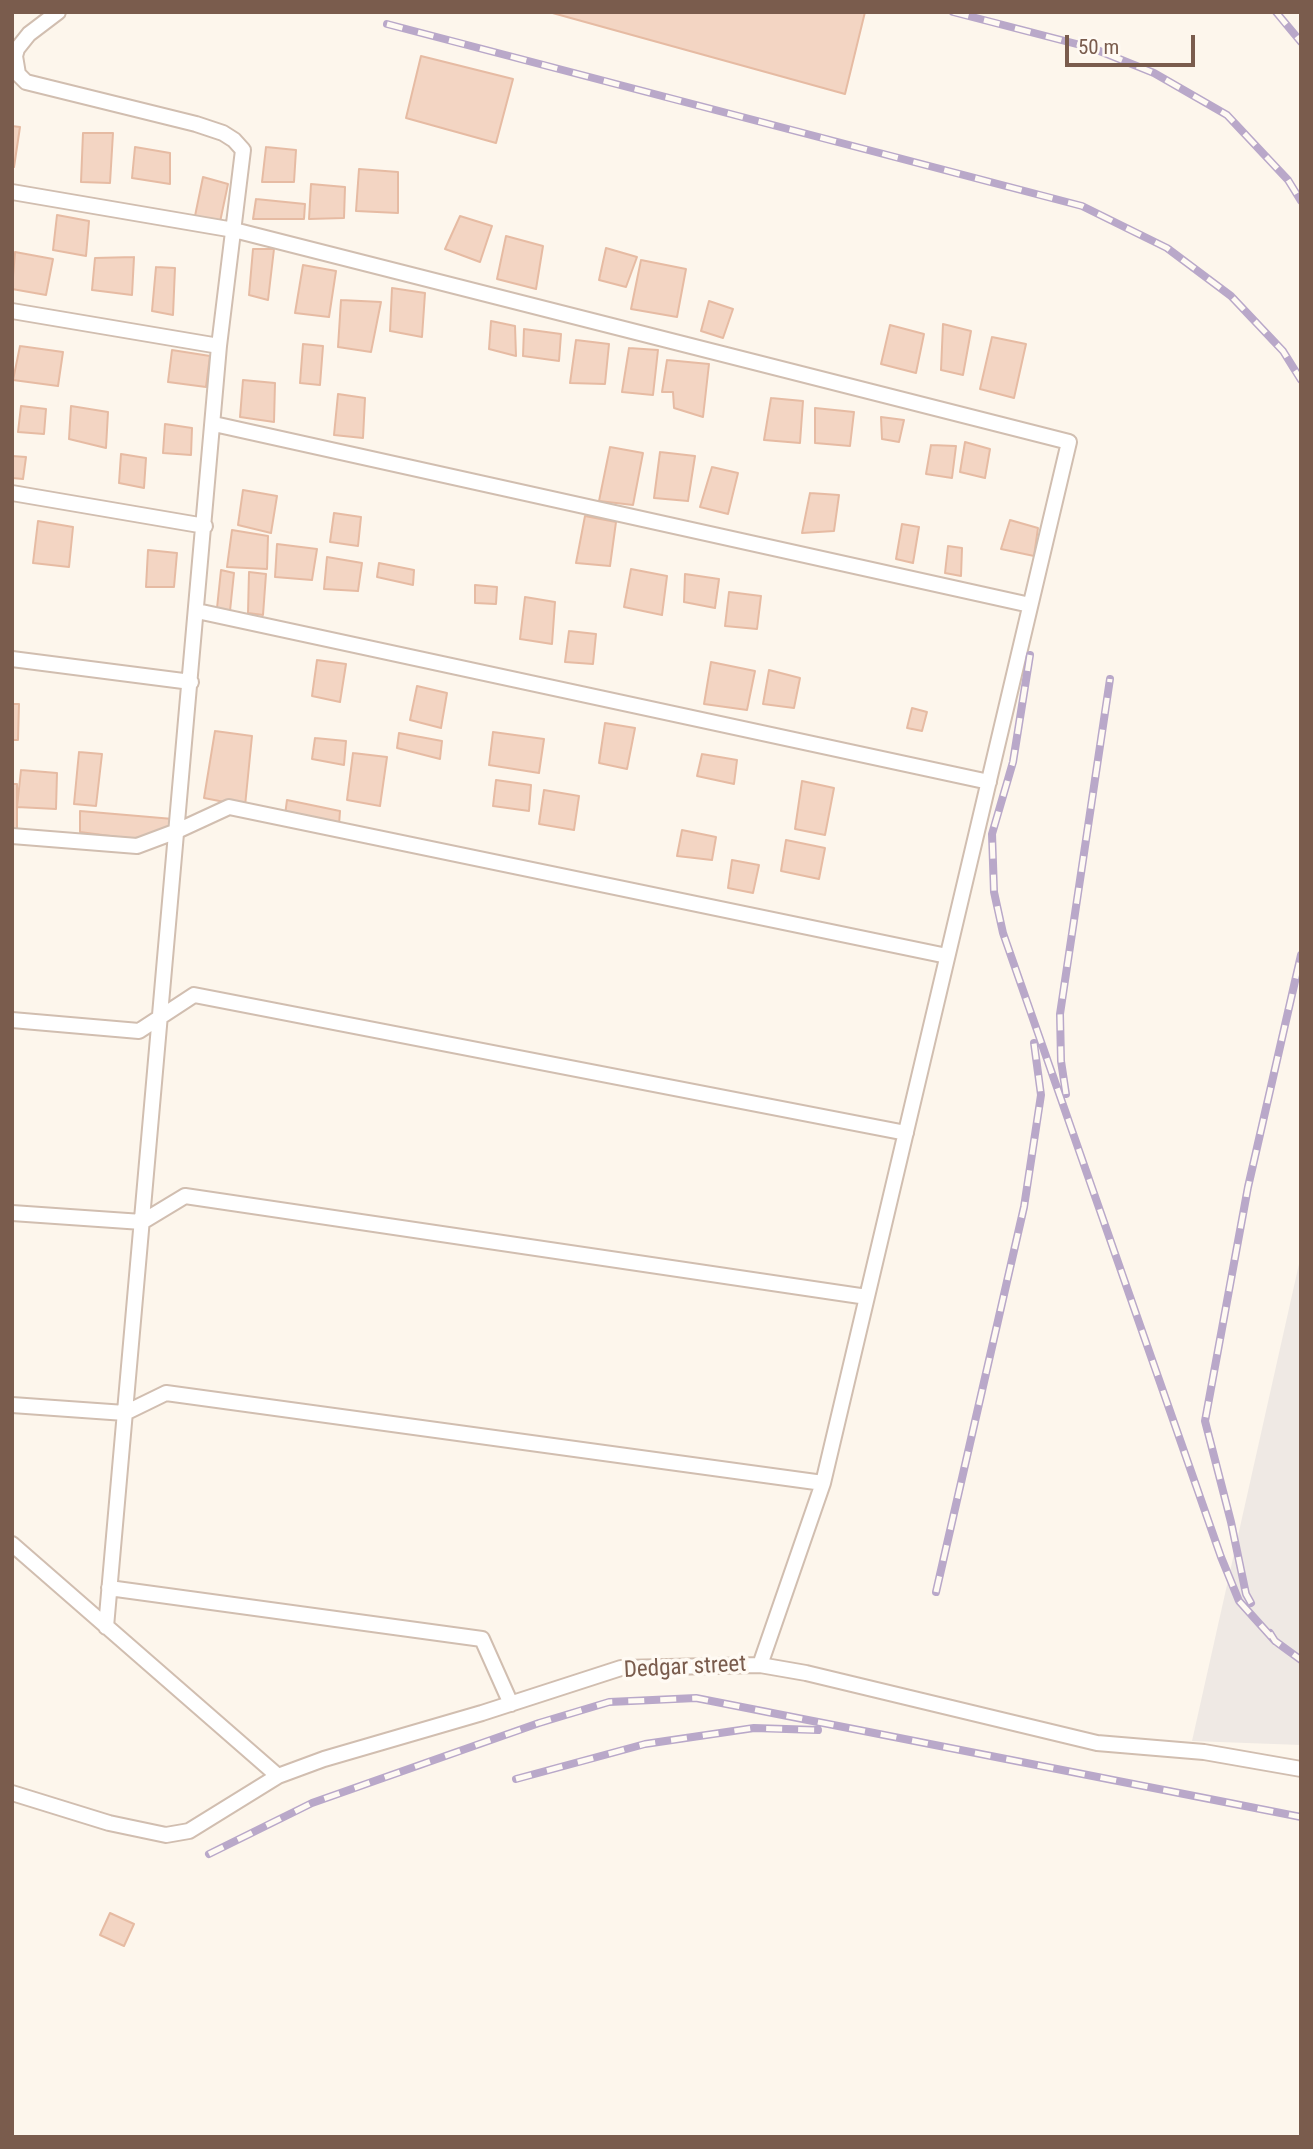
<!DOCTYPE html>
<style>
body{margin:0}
#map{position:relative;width:1313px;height:2149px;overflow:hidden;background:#fdf6ec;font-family:"Roboto Condensed",sans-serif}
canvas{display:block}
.frame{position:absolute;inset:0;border:14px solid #7a5c4d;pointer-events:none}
.scale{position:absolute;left:1065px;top:35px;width:130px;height:32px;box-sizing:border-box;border:4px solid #7a5c4d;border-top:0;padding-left:9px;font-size:21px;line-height:24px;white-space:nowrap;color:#7a5c4d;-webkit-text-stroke:5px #fffaf3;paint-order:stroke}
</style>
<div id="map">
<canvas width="1313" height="2149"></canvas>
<div class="frame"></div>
<div class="scale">50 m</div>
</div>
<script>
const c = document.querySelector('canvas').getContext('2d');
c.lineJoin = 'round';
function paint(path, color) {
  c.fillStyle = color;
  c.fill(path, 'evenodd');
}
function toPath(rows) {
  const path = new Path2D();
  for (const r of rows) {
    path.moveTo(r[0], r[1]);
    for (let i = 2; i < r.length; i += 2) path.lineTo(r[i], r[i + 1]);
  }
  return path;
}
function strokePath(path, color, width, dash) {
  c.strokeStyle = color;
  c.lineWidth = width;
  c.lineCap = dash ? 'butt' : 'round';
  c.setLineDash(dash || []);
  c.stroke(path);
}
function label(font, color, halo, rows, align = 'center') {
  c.font = font + ' "Roboto Condensed",sans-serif';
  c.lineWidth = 7;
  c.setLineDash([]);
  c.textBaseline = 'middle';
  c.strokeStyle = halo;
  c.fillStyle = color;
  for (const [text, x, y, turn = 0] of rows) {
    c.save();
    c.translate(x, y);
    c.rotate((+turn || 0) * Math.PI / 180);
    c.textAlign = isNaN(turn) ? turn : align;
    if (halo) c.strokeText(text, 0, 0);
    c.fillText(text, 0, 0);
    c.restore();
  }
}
paint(toPath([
 [1301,1255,1301,1745,1192,1741]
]), '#efe9e4');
const building = toPath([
 [549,12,865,12,845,94,549,12],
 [421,56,513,79,496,143,406,118,421,56],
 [12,126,20,127,14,167,12,167,12,126],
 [83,133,113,133,110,183,81,182,83,133],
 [135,147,170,153,170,184,132,178,135,147],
 [266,147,296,150,294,182,262,182,266,147],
 [359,169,398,172,398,213,356,211,359,169],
 [203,177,228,184,220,222,195,216,203,177],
 [311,184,345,187,344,218,309,219,311,184],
 [256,199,305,204,304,219,253,219,256,199],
 [57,215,89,221,86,256,53,250,57,215],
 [460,216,492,226,480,262,445,249,460,216],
 [506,236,543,246,536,289,497,279,506,236],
 [606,248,637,257,626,287,599,280,606,248],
 [253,249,274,249,268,300,249,295,253,249],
 [15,252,53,259,46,295,12,289,15,252],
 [134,257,132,295,92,290,95,258,134,257],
 [641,260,686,269,677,317,631,309,641,260],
 [303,265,336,271,329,317,295,313,303,265],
 [156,267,175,268,173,315,152,311,156,267],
 [392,288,425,293,422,337,390,331,392,288],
 [341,300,381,302,371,352,338,347,341,300],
 [709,301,733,309,723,338,701,331,709,301],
 [491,321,515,326,516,356,489,349,491,321],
 [943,324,971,331,963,375,941,370,943,324],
 [890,325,924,334,916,373,881,364,890,325],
 [524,329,561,334,559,361,523,356,524,329],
 [992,337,1026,344,1014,398,980,389,992,337],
 [576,340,609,344,605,384,570,383,576,340],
 [303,344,323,346,320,385,300,383,303,344],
 [20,346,63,352,58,386,13,380,20,346],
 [629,348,658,350,653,395,622,392,629,348],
 [172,350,210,356,206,387,168,382,172,350],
 [667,360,709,364,703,417,674,408,673,392,662,392,667,360],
 [243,380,275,383,274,422,240,417,243,380],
 [338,394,365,398,363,438,334,435,338,394],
 [771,398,803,401,800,443,764,440,771,398],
 [21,406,46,409,44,434,18,432,21,406],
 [71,406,108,412,106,448,69,439,71,406],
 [815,408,854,412,850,446,815,443,815,408],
 [881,417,904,420,899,442,882,439,881,417],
 [165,424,192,428,191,455,163,453,165,424],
 [965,442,990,449,985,478,960,472,965,442],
 [931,445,956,446,952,478,926,474,931,445],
 [610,447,643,453,633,505,599,501,610,447],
 [660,452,695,456,688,501,654,498,660,452],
 [121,454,146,458,144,488,119,483,121,454],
 [12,456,26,457,23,479,12,478,12,456],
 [712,467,738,473,728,514,700,507,712,467],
 [243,490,277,496,271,533,238,525,243,490],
 [810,493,839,495,834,531,802,533,810,493],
 [334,513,361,517,358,546,330,542,334,513],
 [585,516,616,522,610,566,576,563,585,516],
 [1010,520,1038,528,1034,556,1001,549,1010,520],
 [38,521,73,527,69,567,33,563,38,521],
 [902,524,919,527,913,563,896,559,902,524],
 [232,530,268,536,267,569,227,567,232,530],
 [277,544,317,549,312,580,275,577,277,544],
 [948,546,962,548,961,576,945,573,948,546],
 [148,550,177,553,174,587,146,587,148,550],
 [327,557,362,563,358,591,324,589,327,557],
 [379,563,414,570,413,585,377,577,379,563],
 [631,569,667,576,662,615,624,607,631,569],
 [221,570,234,573,230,611,217,608,221,570],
 [249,572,266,574,263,615,248,613,249,572],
 [685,574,719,579,715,608,684,602,685,574],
 [475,585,497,587,496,604,475,603,475,585],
 [729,592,761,596,757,629,725,626,729,592],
 [525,597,555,602,552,644,520,639,525,597],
 [569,631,596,634,593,664,565,662,569,631],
 [317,660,346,664,340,702,312,696,317,660],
 [711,662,755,671,747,710,704,704,711,662],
 [769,670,800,678,794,708,763,704,769,670],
 [417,686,447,693,441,728,410,720,417,686],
 [12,704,19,704,18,740,12,740,12,704],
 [912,708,927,712,922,731,907,728,912,708],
 [605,723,635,728,627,769,599,763,605,723],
 [215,731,252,736,245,806,204,798,215,731],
 [493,732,544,739,539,773,489,765,493,732],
 [399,733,442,741,440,759,397,748,399,733],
 [315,738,346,741,344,765,312,759,315,738],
 [79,752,102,754,96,806,74,804,79,752],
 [353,753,387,757,380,806,347,800,353,753],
 [702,754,737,760,734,784,697,776,702,754],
 [21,770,57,773,56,809,17,807,21,770],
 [496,780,531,785,529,811,493,806,496,780],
 [802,781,834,788,825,835,795,829,802,781],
 [12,784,17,784,17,829,12,829,12,784],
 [544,790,579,796,574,830,539,824,544,790],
 [287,800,340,811,339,825,285,815,287,800],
 [80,811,173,819,170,829,140,840,80,832,80,811],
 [682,830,716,837,712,860,677,856,682,830],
 [786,840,825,848,819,879,781,871,786,840],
 [732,860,759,865,753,893,728,888,732,860],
 [110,1913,134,1924,124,1946,100,1935,110,1913]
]);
paint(building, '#f3d5c3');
strokePath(building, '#e6bba3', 2);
const street = toPath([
 [58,12,29,34,17,49,15,56,18,74,26,82,196,124,223,133,234,140,243,150,219,346,106,1627],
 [12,192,234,230,1069,442,823,1483,760,1665],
 [12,311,219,346],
 [214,424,1030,605],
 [12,493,205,526],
 [197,611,989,782],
 [12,659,191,682],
 [12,836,137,846,177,831,229,807,947,956],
 [12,1020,139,1031,194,995,906,1133],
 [12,1213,142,1222,185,1196,867,1297],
 [12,1405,125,1413,166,1393,823,1483],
 [12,1544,278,1776],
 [109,1588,482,1639,511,1704],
 [12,1793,109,1823,166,1835,189,1831,278,1776,324,1759,482,1713,621,1668,760,1665,806,1673,1097,1743,1204,1752,1301,1769]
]);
strokePath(street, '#d1beb0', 18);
strokePath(street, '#fff', 14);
const rail = toPath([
 [953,12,1092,48,1154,73,1227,115,1288,180,1301,201],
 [1276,12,1301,42],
 [387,24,1082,206,1167,248,1231,296,1283,351,1301,380],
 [1030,655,1013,762,992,834,994,892,1003,933,1221,1557,1239,1601,1275,1641],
 [1066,1094,1061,1061,1060,1014,1110,679],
 [936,1592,1024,1207,1041,1095,1034,1043],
 [1251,1603,1246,1594,1231,1522,1205,1421,1248,1187,1301,955],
 [1270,1633,1275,1641,1301,1660],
 [516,1779,645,1744,754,1728,818,1730],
 [209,1854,312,1803,539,1723,609,1702,696,1698,1301,1817]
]);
strokePath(rail, '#b9a8c9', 8);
strokePath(rail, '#fffaf3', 5, [16]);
label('23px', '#7a5c4d', '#fffaf3', [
 ["Dedgar street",685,1668,-3]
]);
</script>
